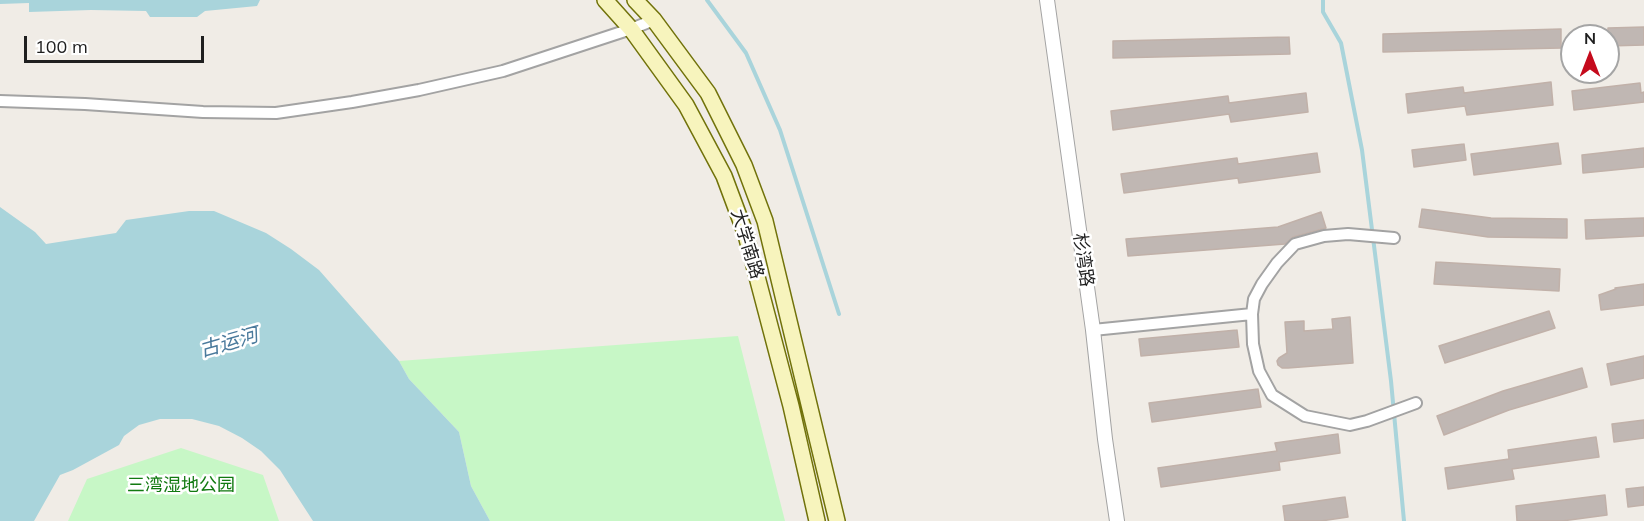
<!DOCTYPE html>
<meta charset="utf-8">
<style>
body{margin:0}
#map{position:relative;width:1644px;height:521px;overflow:hidden;background:#f0ece6;font-family:Mulish,sans-serif}
canvas{display:block}
.north{position:absolute;left:1560px;top:24px;width:60px;height:60px;box-sizing:border-box;background:#fff;border:2px solid #a5a5a5;border-radius:50%;rotate:0deg;font-size:16px;font-weight:700;line-height:24px;text-align:center;color:#1f1f1f}
.north::after{content:'';display:block;margin:auto;width:21px;height:27px;background:#c50a1c;clip-path:polygon(50% 0,100% 100%,50% 72%,0 100%)}
.scale{position:absolute;left:24px;top:36px;width:180px;height:27px;box-sizing:border-box;border:3px solid #1f1f1f;border-top:0;padding-left:8px;font-size:18px;line-height:21px;white-space:nowrap;color:#1f1f1f;-webkit-text-stroke:4px #fff;paint-order:stroke}
</style>
<div id="map">
<canvas width="1644" height="521"></canvas>
<div class="north">N</div>
<div class="scale">100 m</div>
</div>
<script>
const c = document.querySelector('canvas').getContext('2d');
c.lineJoin = 'round';
function paint(path, color) {
  c.fillStyle = color;
  c.fill(path, 'evenodd');
}
function toPath(rows) {
  const path = new Path2D();
  for (const r of rows) {
    path.moveTo(r[0], r[1]);
    for (let i = 2; i < r.length; i += 2) path.lineTo(r[i], r[i + 1]);
  }
  return path;
}
function strokePath(path, color, width, dash) {
  c.strokeStyle = color;
  c.lineWidth = width;
  c.lineCap = dash ? 'butt' : 'round';
  c.setLineDash(dash || []);
  c.stroke(path);
}
function label(font, color, halo, rows, align = 'center') {
  c.font = font + ' Mulish,"Noto Sans SC",sans-serif';
  c.lineWidth = 5;
  c.setLineDash([]);
  c.textBaseline = 'middle';
  c.strokeStyle = halo;
  c.fillStyle = color;
  for (const [text, x, y, turn = 0] of rows) {
    c.save();
    c.translate(x, y);
    c.rotate((+turn || 0) * Math.PI / 180);
    c.textAlign = isNaN(turn) ? turn : align;
    if (halo) c.strokeText(text, 0, 0);
    c.fillText(text, 0, 0);
    c.restore();
  }
}
paint(toPath([
 [738,336,785,521,490,521,471,486,459,432,409,379,399,361],
 [181,448,263,475,279,521,68,521,87,479]
]), '#c7f7c6');
paint(toPath([
 [0,0,260,0,257,6,205,11,197,17,150,17,146,11,91,10,29,12,29,3,0,4],
 [0,207,35,232,46,244,116,233,126,220,189,211,214,211,266,233,291,249,319,270,399,361,409,379,459,432,471,486,490,521,313,521,280,470,261,451,242,438,219,426,192,419,160,419,139,425,124,436,119,445,73,470,60,475,34,521,0,521]
]), '#a9d4db');
strokePath(toPath([
 [707,0,746,53,780,130,839,314],
 [1323,0,1323,12,1341,43,1362,150,1391,381,1404,521]
]), '#a9d4db', 4);
const building = toPath([
 [1644,27,1644,45,1608,46,1608,28,1644,27],
 [1561,29,1561,48,1383,52,1383,34,1561,29],
 [1289,37,1290,54,1113,58,1113,41,1289,37],
 [1551,82,1553,105,1467,115,1465,106,1408,113,1406,94,1463,87,1464,93,1551,82],
 [1640,83,1641,93,1644,92,1644,102,1574,110,1572,91,1640,83],
 [1306,93,1308,112,1231,122,1229,114,1113,130,1111,111,1228,96,1229,103,1306,93],
 [1558,143,1561,164,1474,175,1471,154,1558,143],
 [1464,144,1466,160,1414,167,1412,150,1464,144],
 [1644,148,1644,167,1583,173,1582,155,1644,148],
 [1317,153,1320,172,1239,183,1238,178,1124,193,1121,174,1237,158,1238,164,1317,153],
 [1422,209,1491,218,1567,219,1567,238,1488,237,1419,227,1422,209],
 [1321,212,1326,228,1293,237,1285,244,1128,256,1126,239,1278,227,1321,212],
 [1644,218,1644,236,1586,239,1585,220,1644,218],
 [1436,262,1560,269,1559,291,1434,284,1436,262],
 [1644,284,1644,305,1601,310,1599,295,1616,289,1615,288,1644,284],
 [1549,311,1555,328,1445,363,1439,346,1549,311],
 [1350,317,1353,363,1288,368,1282,368,1278,365,1277,361,1279,358,1287,353,1285,322,1304,321,1304,331,1333,329,1332,319,1350,317],
 [1237,330,1239,347,1141,356,1139,339,1237,330],
 [1644,356,1644,378,1611,385,1607,364,1644,356],
 [1582,368,1587,387,1509,410,1444,435,1437,416,1503,391,1582,368],
 [1258,389,1261,407,1152,422,1149,403,1258,389],
 [1644,420,1644,438,1614,442,1612,424,1644,420],
 [1338,434,1340,453,1279,462,1280,470,1161,487,1158,468,1277,451,1275,443,1338,434],
 [1596,437,1599,457,1512,469,1514,479,1448,489,1445,468,1509,459,1508,450,1596,437],
 [1644,487,1644,505,1628,507,1626,489,1644,487],
 [1605,495,1607,515,1562,521,1517,521,1516,506,1605,495],
 [1345,497,1348,517,1321,521,1285,521,1283,506,1345,497]
]);
paint(building, '#c0b7b3');
strokePath(building, '#c1b1a9', 1.5);
const minor = toPath([
 [0,101,85,104,203,112,276,113,352,102,419,90,503,71,631,29,654,20],
 [1252,314,1253,344,1259,371,1272,395,1305,416,1350,425,1367,421,1416,403],
 [1093,330,1252,314,1254,299,1262,284,1277,263,1295,244,1324,236,1348,234,1394,238]
]);
const tertiary = toPath([
 [1047,0,1093,330,1105,439,1117,521]
]);
const secondary = toPath([
 [605,0,631,29,686,105,724,176,746,235,791,406,817,521],
 [635,0,654,20,708,93,744,165,765,221,837,521]
]);
strokePath(minor, '#a3a3a3', 14);
strokePath(tertiary, '#a3a3a3', 16);
strokePath(secondary, '#71720a', 18);
strokePath(minor, '#fff', 10);
strokePath(tertiary, '#fff', 14);
strokePath(secondary, '#f7f4bd', 15);
label('18px', '#1f1f1f', '#fff', [
 ["大学南路",747,244,73],
 ["杉湾路",1083,260,82]
]);
label('18px', '#127a11', '#fff', [
 ["三湾湿地公园",181,486]
]);
label('italic 20px', '#4a7a9c', '#fff', [
 ["古运河",229,343,-16]
]);
</script>
